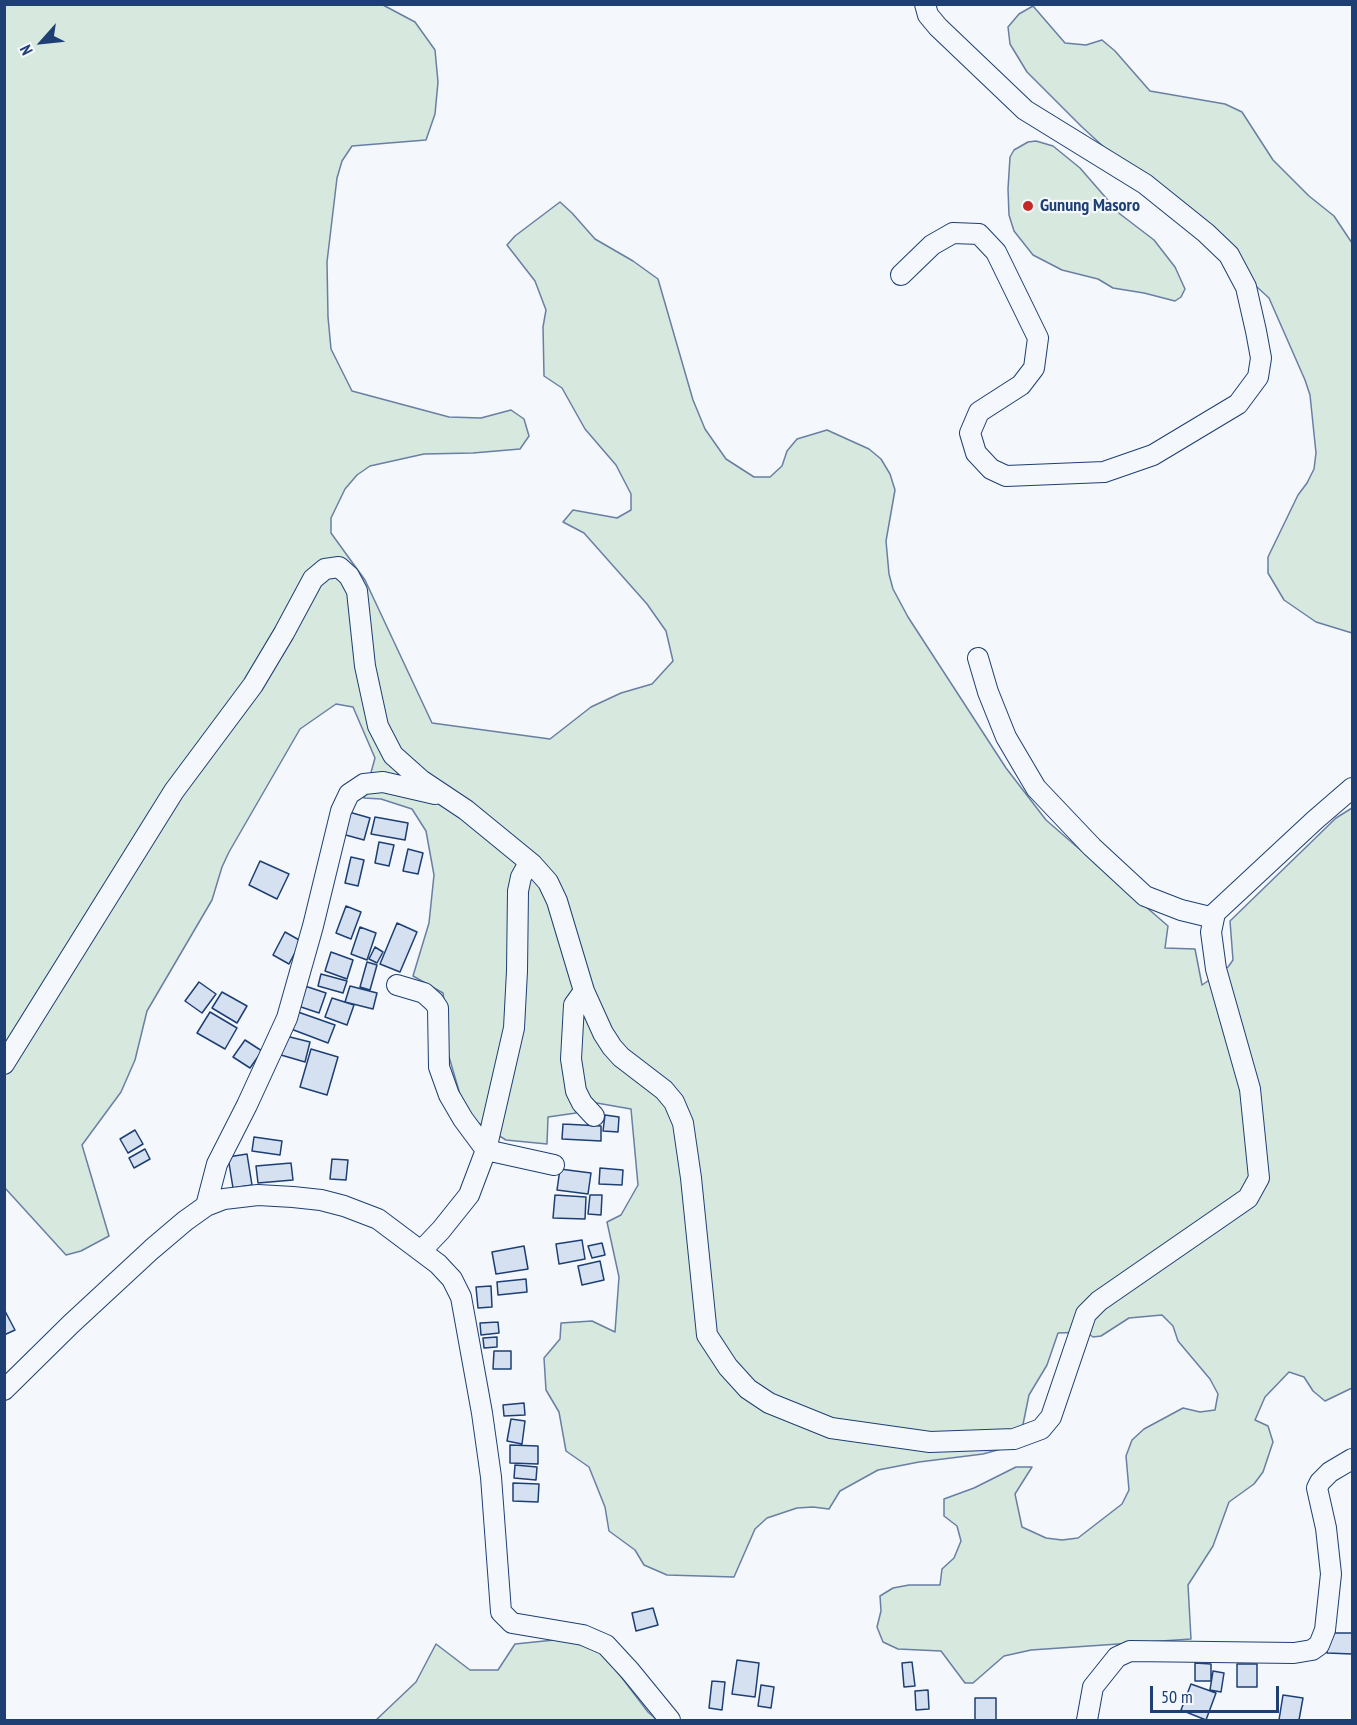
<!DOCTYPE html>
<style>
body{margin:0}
#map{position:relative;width:1357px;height:1725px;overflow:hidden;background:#f4f7fb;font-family:"PT Sans Narrow",sans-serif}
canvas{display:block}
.frame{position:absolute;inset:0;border:6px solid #1d3f73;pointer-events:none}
.north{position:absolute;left:12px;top:12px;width:60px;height:60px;-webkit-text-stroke:4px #f4f7fb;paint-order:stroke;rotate:243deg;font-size:16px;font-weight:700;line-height:24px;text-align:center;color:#1d3f73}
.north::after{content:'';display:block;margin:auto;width:21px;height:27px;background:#1d3f73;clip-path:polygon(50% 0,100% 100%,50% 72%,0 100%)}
.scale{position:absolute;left:1150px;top:1686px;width:129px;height:27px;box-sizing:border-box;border:3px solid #1d3f73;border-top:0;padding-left:8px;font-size:18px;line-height:21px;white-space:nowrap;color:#1d3f73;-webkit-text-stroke:4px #f4f7fb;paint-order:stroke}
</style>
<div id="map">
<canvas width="1357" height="1725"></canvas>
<div class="frame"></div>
<div class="north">N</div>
<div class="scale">50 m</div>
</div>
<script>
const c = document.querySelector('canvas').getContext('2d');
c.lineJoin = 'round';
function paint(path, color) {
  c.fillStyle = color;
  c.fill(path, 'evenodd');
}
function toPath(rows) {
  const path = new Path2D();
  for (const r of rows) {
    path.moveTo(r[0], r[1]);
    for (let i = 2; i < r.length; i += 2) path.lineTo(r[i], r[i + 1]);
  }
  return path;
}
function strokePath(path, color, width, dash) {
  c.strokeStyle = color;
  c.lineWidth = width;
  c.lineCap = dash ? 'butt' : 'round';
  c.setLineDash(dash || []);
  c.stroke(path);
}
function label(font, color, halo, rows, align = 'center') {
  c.font = font + ' "PT Sans Narrow",sans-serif';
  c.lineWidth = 4.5;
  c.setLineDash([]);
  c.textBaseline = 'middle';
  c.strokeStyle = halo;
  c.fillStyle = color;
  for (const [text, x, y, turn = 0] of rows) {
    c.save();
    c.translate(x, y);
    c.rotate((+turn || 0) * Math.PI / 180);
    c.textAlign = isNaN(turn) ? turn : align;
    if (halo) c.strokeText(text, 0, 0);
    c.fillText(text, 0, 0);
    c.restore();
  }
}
const green = toPath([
 [5,5,383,5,415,22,435,50,438,82,435,114,426,140,352,146,342,161,337,178,327,262,328,317,331,349,352,391,449,417,481,418,511,410,524,419,529,436,520,449,473,453,424,454,370,466,357,475,345,489,331,518,331,533,365,580,432,723,550,739,591,707,621,693,652,684,673,661,666,631,647,604,584,533,563,522,573,510,617,518,631,510,631,494,616,465,585,429,562,388,544,376,543,327,546,310,535,281,507,245,515,236,560,202,572,213,595,239,633,261,658,279,693,400,705,429,726,459,754,477,770,477,782,466,787,451,797,439,827,430,869,449,881,459,890,474,895,490,886,541,889,574,893,589,908,617,1006,768,1046,820,1168,926,1165,948,1195,949,1202,985,1228,967,1233,960,1230,921,1336,818,1352,808,1352,1388,1325,1401,1313,1391,1304,1377,1289,1372,1265,1397,1255,1420,1268,1426,1273,1442,1263,1472,1254,1484,1229,1502,1213,1546,1188,1585,1191,1639,1031,1650,1004,1656,973,1683,965,1683,941,1651,898,1649,883,1642,877,1627,881,1611,880,1596,893,1588,909,1585,940,1585,942,1569,954,1558,961,1541,957,1526,944,1516,944,1499,974,1488,1016,1467,1032,1467,1015,1494,1022,1527,1046,1538,1062,1540,1078,1538,1122,1504,1129,1490,1126,1456,1132,1440,1144,1429,1183,1408,1200,1412,1215,1410,1218,1394,1210,1379,1178,1341,1173,1326,1162,1315,1129,1318,1101,1336,1093,1337,1086,1332,1058,1333,1047,1365,1029,1395,1019,1444,983,1454,919,1462,878,1470,840,1491,829,1509,813,1507,797,1508,767,1518,755,1529,734,1577,667,1575,644,1565,635,1550,609,1531,605,1507,589,1467,566,1451,559,1412,546,1390,544,1358,560,1339,561,1323,592,1321,615,1332,619,1277,607,1222,621,1215,638,1185,631,1109,591,1102,576,1113,548,1117,547,1144,506,1140,473,1120,461,1098,445,1043,446,1014,443,993,413,976,429,923,434,875,426,831,412,809,381,799,364,798,375,758,353,707,336,704,300,729,229,852,222,867,212,900,147,1011,135,1060,121,1092,82,1145,109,1236,81,1251,66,1255,5,1188,5,5],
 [1033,6,1065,43,1086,45,1102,40,1115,51,1150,91,1225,104,1242,112,1273,160,1309,196,1334,216,1352,243,1352,633,1316,622,1284,600,1268,573,1268,557,1298,495,1307,483,1314,469,1316,453,1310,395,1305,380,1269,298,1082,127,1027,72,1010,44,1008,27,1019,14,1033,6],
 [1036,141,1053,146,1080,168,1120,214,1154,240,1175,267,1185,289,1181,297,1175,301,1144,293,1113,288,1098,279,1062,270,1033,255,1014,231,1009,215,1008,189,1010,157,1014,150,1028,142,1036,141],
 [564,1639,603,1653,648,1712,657,1720,376,1720,416,1682,436,1644,470,1670,498,1670,515,1644,564,1639]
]);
paint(green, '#d7e8df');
strokePath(green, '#687fa3', 1.5);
const building = toPath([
 [349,812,370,818,364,840,342,834,349,812],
 [375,817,408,823,405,840,371,834,375,817],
 [379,842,394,845,389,866,375,863,379,842],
 [408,849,423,853,418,874,403,871,408,849],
 [351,857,364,860,358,886,345,883,351,857],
 [260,861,289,874,277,899,249,885,260,861],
 [346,906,361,912,351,939,336,933,346,906],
 [397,923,417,932,400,972,380,964,397,923],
 [360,927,376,933,367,960,351,954,360,927],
 [285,932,301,941,289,964,273,955,285,932],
 [375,947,383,952,377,963,369,959,375,947],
 [331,952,353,960,347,979,325,971,331,952],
 [367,962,377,965,370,990,360,987,367,962],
 [321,974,347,981,343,993,318,986,321,974],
 [199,982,216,994,202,1013,185,1001,199,982],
 [305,986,326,993,319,1013,298,1006,305,986],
 [350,986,377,993,373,1009,345,1002,350,986],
 [222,992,247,1006,237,1023,212,1008,222,992],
 [332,998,354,1005,347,1025,325,1017,332,998],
 [210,1012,237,1028,225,1049,197,1033,210,1012],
 [298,1012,335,1025,328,1043,291,1029,298,1012],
 [286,1036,310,1042,305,1062,281,1055,286,1036],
 [245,1040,262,1051,250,1068,233,1057,245,1040],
 [311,1049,338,1057,327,1095,300,1087,311,1049],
 [605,1115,619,1117,618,1132,603,1131,605,1115],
 [563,1124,601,1126,601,1141,562,1139,563,1124],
 [135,1130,143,1144,128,1153,120,1139,135,1130],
 [254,1137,282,1141,280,1155,252,1151,254,1137],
 [145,1149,150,1159,134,1168,129,1158,145,1149],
 [247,1154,252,1185,233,1188,228,1157,247,1154],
 [332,1159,348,1160,346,1180,330,1179,332,1159],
 [291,1163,293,1180,258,1183,256,1166,291,1163],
 [600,1168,623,1170,622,1185,599,1184,600,1168],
 [560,1169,591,1173,588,1194,557,1190,560,1169],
 [555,1195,586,1197,585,1219,553,1218,555,1195],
 [590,1195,602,1195,601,1215,588,1214,590,1195],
 [582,1240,585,1259,559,1264,556,1244,582,1240],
 [602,1243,605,1255,592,1258,588,1246,602,1243],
 [524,1246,528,1269,496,1274,492,1252,524,1246],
 [600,1261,604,1280,582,1285,578,1266,600,1261],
 [526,1279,527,1292,498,1295,497,1282,526,1279],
 [491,1286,492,1307,478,1308,476,1287,491,1286],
 [5,1311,15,1330,4,1335,4,1312,5,1311],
 [498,1322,499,1333,481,1335,480,1323,498,1322],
 [497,1337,497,1347,484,1348,483,1338,497,1337],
 [494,1351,511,1351,511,1369,493,1369,494,1351],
 [524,1403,525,1415,504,1416,503,1405,524,1403],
 [511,1419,525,1421,522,1444,507,1441,511,1419],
 [510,1445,538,1446,538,1464,510,1463,510,1445],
 [515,1465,537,1467,536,1480,514,1478,515,1465],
 [513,1483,539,1484,538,1502,513,1501,513,1483],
 [653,1608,658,1625,636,1631,632,1613,653,1608],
 [1327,1633,1352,1633,1352,1654,1327,1653,1327,1633],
 [737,1660,759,1663,755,1697,732,1694,737,1660],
 [912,1662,915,1686,904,1687,902,1663,912,1662],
 [1195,1663,1211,1664,1211,1681,1195,1681,1195,1663],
 [1237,1664,1257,1664,1257,1687,1237,1687,1237,1664],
 [1213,1671,1224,1673,1221,1692,1210,1690,1213,1671],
 [712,1681,725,1682,722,1710,709,1708,712,1681],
 [1191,1684,1216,1693,1206,1720,1181,1710,1191,1684],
 [761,1685,774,1687,771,1708,758,1706,761,1685],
 [928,1690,929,1709,916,1710,915,1691,928,1690],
 [1283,1695,1303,1698,1299,1720,1279,1720,1283,1695],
 [975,1698,996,1698,996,1720,975,1720,975,1698]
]);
paint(building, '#d5e0f0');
strokePath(building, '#1d3f73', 1.5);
const minor = toPath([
 [901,275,932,245,953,233,979,234,996,252,1038,338,1034,368,1021,385,979,412,970,433,976,453,991,469,1006,476,1104,472,1153,455,1238,404,1258,377,1261,358,1256,331,1246,287,1229,255,1206,233,1145,184,1025,110,938,27,928,15,925,4],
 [978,658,988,692,1006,737,1036,788,1092,847,1145,896,1181,910,1214,918],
 [397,985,424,993,434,1002,438,1008,439,1067,449,1095,463,1119,486,1150,554,1165],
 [584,991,574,1005,571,1059,576,1091,582,1103,594,1116],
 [4,1064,174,791,253,685,284,633,313,579,325,569,339,567,349,576,357,591,365,666,378,726,393,755,421,780,466,810,532,864,548,882,557,901,584,991,603,1033,612,1047,621,1057,664,1090,674,1102,683,1123,691,1178,707,1335,728,1367,748,1389,769,1403,831,1428,930,1442,1014,1439,1041,1429,1051,1417,1086,1314,1099,1301,1248,1198,1259,1178,1250,1089,1216,969,1211,932,1215,913,1315,820,1352,788],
 [206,1206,217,1164,247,1105,287,1018,313,926,341,811,349,794,364,784,383,782,435,794],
 [422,1250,441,1230,469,1195,486,1150,514,1028,517,971,518,891,521,877,526,868,532,864],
 [4,1390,71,1324,152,1249,185,1221,206,1206,224,1199,258,1195,293,1197,321,1200,344,1206,378,1219,438,1264,452,1279,461,1297,482,1413,491,1477,501,1612,512,1623,583,1635,606,1645,630,1671,670,1720],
 [1087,1720,1093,1687,1117,1657,1130,1651,1294,1653,1312,1650,1319,1645,1325,1630,1331,1574,1326,1528,1317,1488,1320,1482,1330,1472,1352,1459]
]);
strokePath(minor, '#1d3f73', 22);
strokePath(minor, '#f4f7fb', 20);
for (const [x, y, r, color] of [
 [1028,206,6,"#c62828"]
]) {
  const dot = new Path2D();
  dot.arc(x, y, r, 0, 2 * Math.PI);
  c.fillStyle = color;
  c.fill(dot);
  strokePath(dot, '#f4f7fb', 2);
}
label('bold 18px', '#1d3f73', '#f4f7fb', [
 ["Gunung Masoro",1040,206]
], 'left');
</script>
